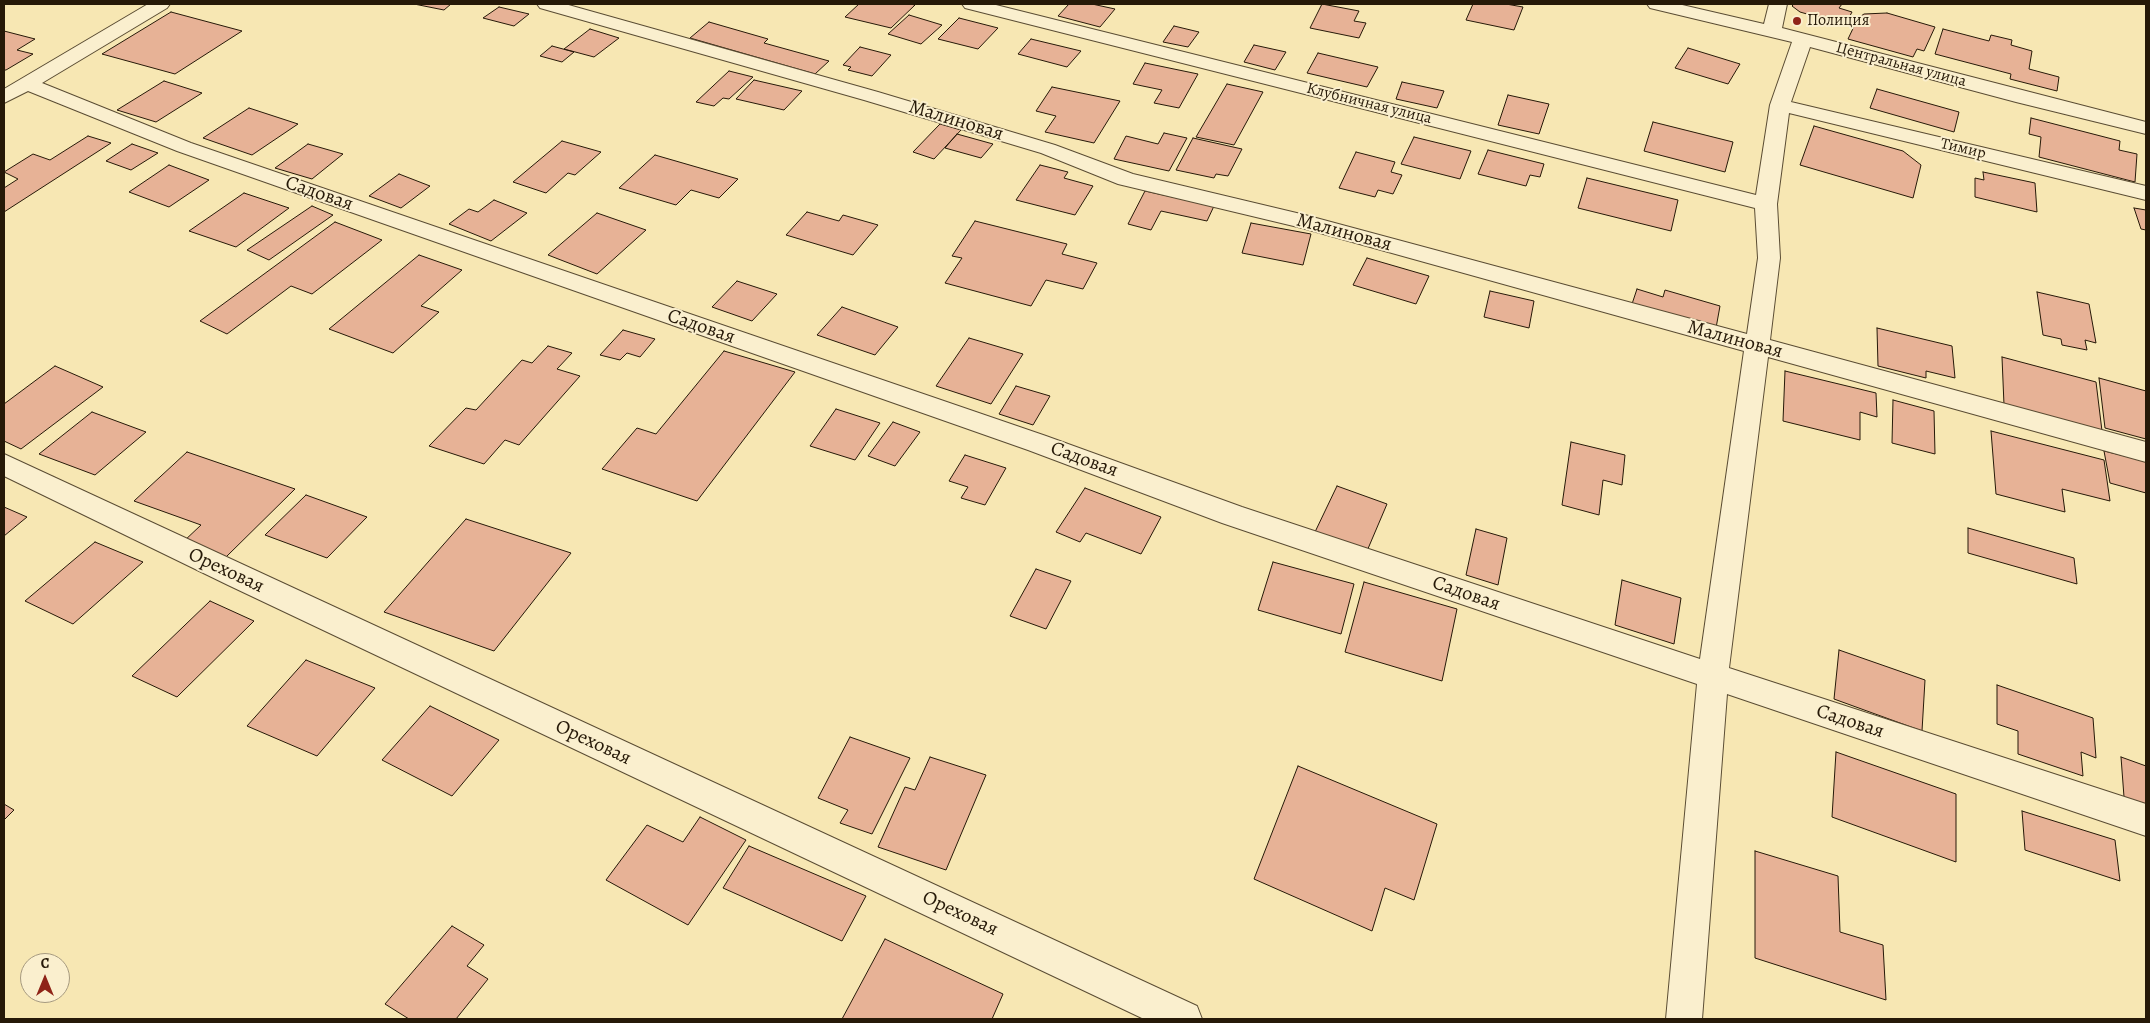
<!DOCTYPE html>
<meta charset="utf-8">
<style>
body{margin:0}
#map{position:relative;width:2150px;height:1023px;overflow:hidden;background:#f7e7b3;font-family:Alegreya,serif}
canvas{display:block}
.frame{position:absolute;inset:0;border:5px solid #261908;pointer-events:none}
.north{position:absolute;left:20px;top:953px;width:50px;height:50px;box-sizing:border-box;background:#faefce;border:1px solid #a5997f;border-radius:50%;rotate:0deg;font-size:14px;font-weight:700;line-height:20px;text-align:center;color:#261908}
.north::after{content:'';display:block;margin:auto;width:18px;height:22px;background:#8f2418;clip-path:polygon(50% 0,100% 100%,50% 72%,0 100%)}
</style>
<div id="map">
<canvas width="2150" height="1023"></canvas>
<div class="frame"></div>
<div class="north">С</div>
</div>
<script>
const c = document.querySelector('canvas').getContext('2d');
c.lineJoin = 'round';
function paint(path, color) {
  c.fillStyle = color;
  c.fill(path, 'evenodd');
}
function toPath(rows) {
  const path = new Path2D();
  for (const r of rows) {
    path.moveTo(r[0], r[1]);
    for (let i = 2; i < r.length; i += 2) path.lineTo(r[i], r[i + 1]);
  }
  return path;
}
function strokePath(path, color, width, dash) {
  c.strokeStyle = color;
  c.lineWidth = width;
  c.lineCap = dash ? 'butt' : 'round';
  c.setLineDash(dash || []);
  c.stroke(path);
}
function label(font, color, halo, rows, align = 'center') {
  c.font = font + ' Alegreya,serif';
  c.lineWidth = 4;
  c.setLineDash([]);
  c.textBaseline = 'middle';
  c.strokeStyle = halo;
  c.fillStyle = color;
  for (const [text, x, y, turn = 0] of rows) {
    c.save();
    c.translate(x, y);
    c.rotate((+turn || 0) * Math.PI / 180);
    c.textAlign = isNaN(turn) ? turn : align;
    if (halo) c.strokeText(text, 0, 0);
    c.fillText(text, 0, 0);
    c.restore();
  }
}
const building = toPath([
 [414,4,451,4,444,10,414,4],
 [859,4,910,4,915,5,891,28,845,17,859,4],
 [1069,4,1092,4,1115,9,1100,27,1058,16,1069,4],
 [1322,4,1359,11,1354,21,1366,23,1359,38,1310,28,1322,4],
 [1473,4,1506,4,1523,7,1514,30,1466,20,1473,4],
 [1794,4,1842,4,1839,8,1852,12,1845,25,1800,12,1792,6,1794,4],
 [499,7,529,14,514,26,483,18,499,7],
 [171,12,242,31,175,74,102,54,171,12],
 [1887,13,1935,27,1924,51,1917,49,1913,57,1848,39,1858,18,1864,14,1887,13],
 [909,15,942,25,921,44,888,34,909,15],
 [959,18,998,28,978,49,938,39,959,18],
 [709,22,768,39,764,43,829,61,815,74,690,38,709,22],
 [1174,26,1199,32,1188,47,1163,42,1174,26],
 [590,29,619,38,594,57,564,49,590,29],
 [1943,29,1989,41,1991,35,2012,40,2011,45,2032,51,2029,69,2059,77,2057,91,2010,79,2011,74,1935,54,1943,29],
 [4,31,35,39,17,50,33,54,6,70,4,70,4,31],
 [1031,39,1081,51,1067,67,1018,54,1031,39],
 [1254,45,1286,52,1275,70,1244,62,1254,45],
 [552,46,574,52,562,62,540,56,552,46],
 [860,47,891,55,872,76,848,70,851,67,843,65,860,47],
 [1688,48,1740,64,1728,84,1675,68,1688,48],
 [1318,53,1378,67,1367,87,1307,73,1318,53],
 [1145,63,1198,74,1179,108,1154,103,1162,90,1133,84,1145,63],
 [729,71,753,77,729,99,723,98,714,106,696,102,729,71],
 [754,80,802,91,784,110,736,99,754,80],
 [164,81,202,93,156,122,117,110,164,81],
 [1402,82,1444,91,1437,108,1396,99,1402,82],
 [1227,84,1263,92,1234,145,1196,137,1227,84],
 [1052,87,1120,101,1094,143,1045,132,1056,116,1036,111,1052,87],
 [1877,89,1959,112,1954,132,1870,108,1877,89],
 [1508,95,1549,104,1539,134,1498,125,1508,95],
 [249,108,298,124,252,155,203,138,249,108],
 [2031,118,2120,141,2119,150,2137,154,2135,182,2039,157,2041,137,2029,134,2031,118],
 [1653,122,1733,142,1725,172,1644,151,1653,122],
 [940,124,961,130,934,159,913,152,940,124],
 [1814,126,1903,151,1921,165,1913,198,1800,165,1814,126],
 [1164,133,1187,138,1169,171,1114,159,1126,136,1158,144,1164,133],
 [957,134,993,144,981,158,945,148,957,134],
 [88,136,111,143,4,212,4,188,18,179,4,172,33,154,50,160,88,136],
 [1414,137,1471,151,1460,179,1401,164,1414,137],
 [1193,138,1242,149,1228,176,1216,174,1214,178,1176,170,1193,138],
 [562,141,601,152,575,175,568,173,546,193,513,182,562,141],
 [132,144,158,153,131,170,106,161,132,144],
 [308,144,343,154,312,179,275,168,308,144],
 [1488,150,1544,164,1540,177,1530,175,1526,186,1478,174,1488,150],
 [1356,152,1395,162,1391,172,1402,175,1393,194,1378,190,1375,197,1339,188,1356,152],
 [655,155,738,179,719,198,691,190,676,205,619,188,655,155],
 [169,165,209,180,169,207,129,192,169,165],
 [1040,165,1068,172,1064,178,1093,186,1075,215,1016,200,1040,165],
 [1983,172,2035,183,2037,212,1975,197,1975,178,1984,180,1983,172],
 [399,174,430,186,401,208,369,196,399,174],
 [1587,178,1678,200,1671,231,1578,208,1587,178],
 [1145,191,1214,206,1207,221,1161,211,1151,230,1128,224,1145,191],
 [244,193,289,208,236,247,189,231,244,193],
 [494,200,527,213,491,241,449,224,469,209,478,212,494,200],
 [312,206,333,215,269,260,247,250,312,206],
 [2134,208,2146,210,2146,230,2141,229,2134,208],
 [807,212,839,221,843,215,878,225,853,255,786,235,807,212],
 [597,213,646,230,597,274,548,255,597,213],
 [975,221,1067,244,1062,254,1097,263,1083,289,1046,280,1031,306,945,283,962,258,952,256,975,221],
 [335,222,382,240,312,294,291,286,227,334,200,321,335,222],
 [1251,223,1311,234,1303,265,1242,253,1251,223],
 [419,255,462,270,421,306,439,312,393,353,329,329,419,255],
 [1367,258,1429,276,1416,304,1353,285,1367,258],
 [737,281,777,294,752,321,712,307,737,281],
 [1637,289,1663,297,1665,290,1720,306,1716,328,1632,304,1637,289],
 [1490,291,1534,301,1529,328,1484,317,1490,291],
 [2037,292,2089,304,2096,343,2085,340,2087,350,2062,345,2061,339,2043,335,2037,292],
 [842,307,898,327,875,355,817,335,842,307],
 [1877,328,1952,346,1955,378,1926,371,1926,378,1878,366,1877,328],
 [623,330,655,339,640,357,627,353,620,360,600,355,623,330],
 [969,338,1023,354,991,404,936,386,969,338],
 [548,346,572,353,557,369,580,376,519,445,505,440,484,464,429,446,466,408,476,410,522,360,532,363,548,346],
 [724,351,795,372,697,501,602,469,637,428,656,434,724,351],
 [2002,357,2096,382,2102,431,2004,405,2002,357],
 [55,366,103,387,21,449,4,441,4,404,55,366],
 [1785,371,1876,393,1877,417,1860,412,1860,440,1783,421,1785,371],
 [2099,378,2146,391,2146,439,2105,428,2099,378],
 [1016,386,1050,396,1033,425,999,414,1016,386],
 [1893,400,1934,411,1935,454,1892,443,1893,400],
 [836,409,880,423,855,460,810,446,836,409],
 [92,412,146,432,95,475,39,454,92,412],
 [893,422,920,432,895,466,868,456,893,422],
 [1991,431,2104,460,2110,501,2062,489,2065,512,1996,494,1991,431],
 [1571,442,1625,455,1622,485,1603,480,1599,515,1562,505,1571,442],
 [2104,451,2146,461,2146,493,2110,483,2104,451],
 [187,452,295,489,226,557,183,542,201,525,134,501,187,452],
 [965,455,1006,468,985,505,961,498,968,487,949,481,965,455],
 [1337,486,1387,504,1367,551,1315,532,1337,486],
 [1085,488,1161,517,1141,554,1086,533,1080,542,1056,532,1085,488],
 [306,495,367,517,327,558,265,535,306,495],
 [4,507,27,517,4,536,4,507],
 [466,519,571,553,494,651,384,612,466,519],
 [1968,528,2074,558,2077,584,1968,553,1968,528],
 [1476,529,1507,538,1498,585,1466,575,1476,529],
 [95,542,143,562,73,624,25,601,95,542],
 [1273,562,1354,584,1341,634,1258,610,1273,562],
 [1036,569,1071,581,1046,629,1010,616,1036,569],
 [1622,580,1681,598,1674,644,1615,625,1622,580],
 [1364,582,1457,609,1442,681,1345,652,1364,582],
 [210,601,254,621,177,697,132,676,210,601],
 [1839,650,1925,680,1922,731,1834,699,1839,650],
 [306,660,375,688,317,756,247,726,306,660],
 [1997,685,2093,718,2096,758,2081,752,2083,776,2018,754,2018,731,1997,724,1997,685],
 [430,706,499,740,452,796,382,760,430,706],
 [850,737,910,758,872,834,840,823,848,810,818,798,850,737],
 [1836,752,1956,794,1956,862,1832,817,1836,752],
 [930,757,986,775,946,870,878,847,905,787,915,790,930,757],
 [2121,757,2146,766,2146,805,2124,797,2121,757],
 [1298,766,1437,824,1414,900,1385,888,1372,931,1254,879,1298,766],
 [4,804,14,810,4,820,4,804],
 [2022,811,2115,840,2120,881,2025,850,2022,811],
 [700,817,746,840,688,925,606,880,647,825,683,842,700,817],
 [749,846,866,896,842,941,723,888,749,846],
 [1755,851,1838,876,1840,932,1883,945,1886,1000,1755,958,1755,851],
 [452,926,484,945,467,966,488,979,456,1019,409,1019,385,1004,452,926],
 [885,939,1003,994,992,1019,842,1019,885,939]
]);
paint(building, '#e7b296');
strokePath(building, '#261908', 1);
const minor = toPath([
 [148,4,170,4,167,8,42,83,191,143,1046,436,1242,507,1700,659,1744,351,1302,228,1118,184,1041,153,864,100,540,8,537,4,565,4,878,92,1055,145,1133,174,1305,215,1747,334,1758,258,1755,208,965,8,962,4,992,4,1756,195,1770,105,1792,42,1650,8,1647,4,1678,4,1764,24,1769,4,1787,4,1782,28,2146,122,2146,134,2016,102,1810,47,1791,102,2146,186,2146,200,1789,113,1777,204,1780,258,1770,340,2146,442,2146,462,1768,357,1729,668,2146,804,2146,836,1727,694,1702,1019,1666,1019,1697,684,1222,523,1028,450,177,151,28,91,4,103,4,89,148,4],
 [4,454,1197,1006,1202,1019,1144,1019,228,585,4,476,4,454]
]);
strokePath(minor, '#5a4c33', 2);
paint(minor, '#faefce');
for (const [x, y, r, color] of [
 [1797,21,5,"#8f2418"]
]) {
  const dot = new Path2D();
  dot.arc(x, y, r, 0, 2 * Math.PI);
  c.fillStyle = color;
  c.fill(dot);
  strokePath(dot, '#faefce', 2);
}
label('16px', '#261908', '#faefce', [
 ["Полиция",1807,21]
], 'left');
label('16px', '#261908', '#faefce', [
 ["Центральная улица",1901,65,15],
 ["Клубничная улица",1369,104,14],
 ["Тимир",1963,149,13]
]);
label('20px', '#261908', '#faefce', [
 ["Малиновая",956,121,17],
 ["Садовая",319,194,19],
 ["Малиновая",1344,233,15],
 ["Садовая",701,327,19],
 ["Малиновая",1735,340,15],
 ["Садовая",1084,460,20],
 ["Ореховая",226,571,25],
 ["Садовая",1466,594,19],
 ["Садовая",1850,722,18],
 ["Ореховая",593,743,25],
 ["Ореховая",960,914,25]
]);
</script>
